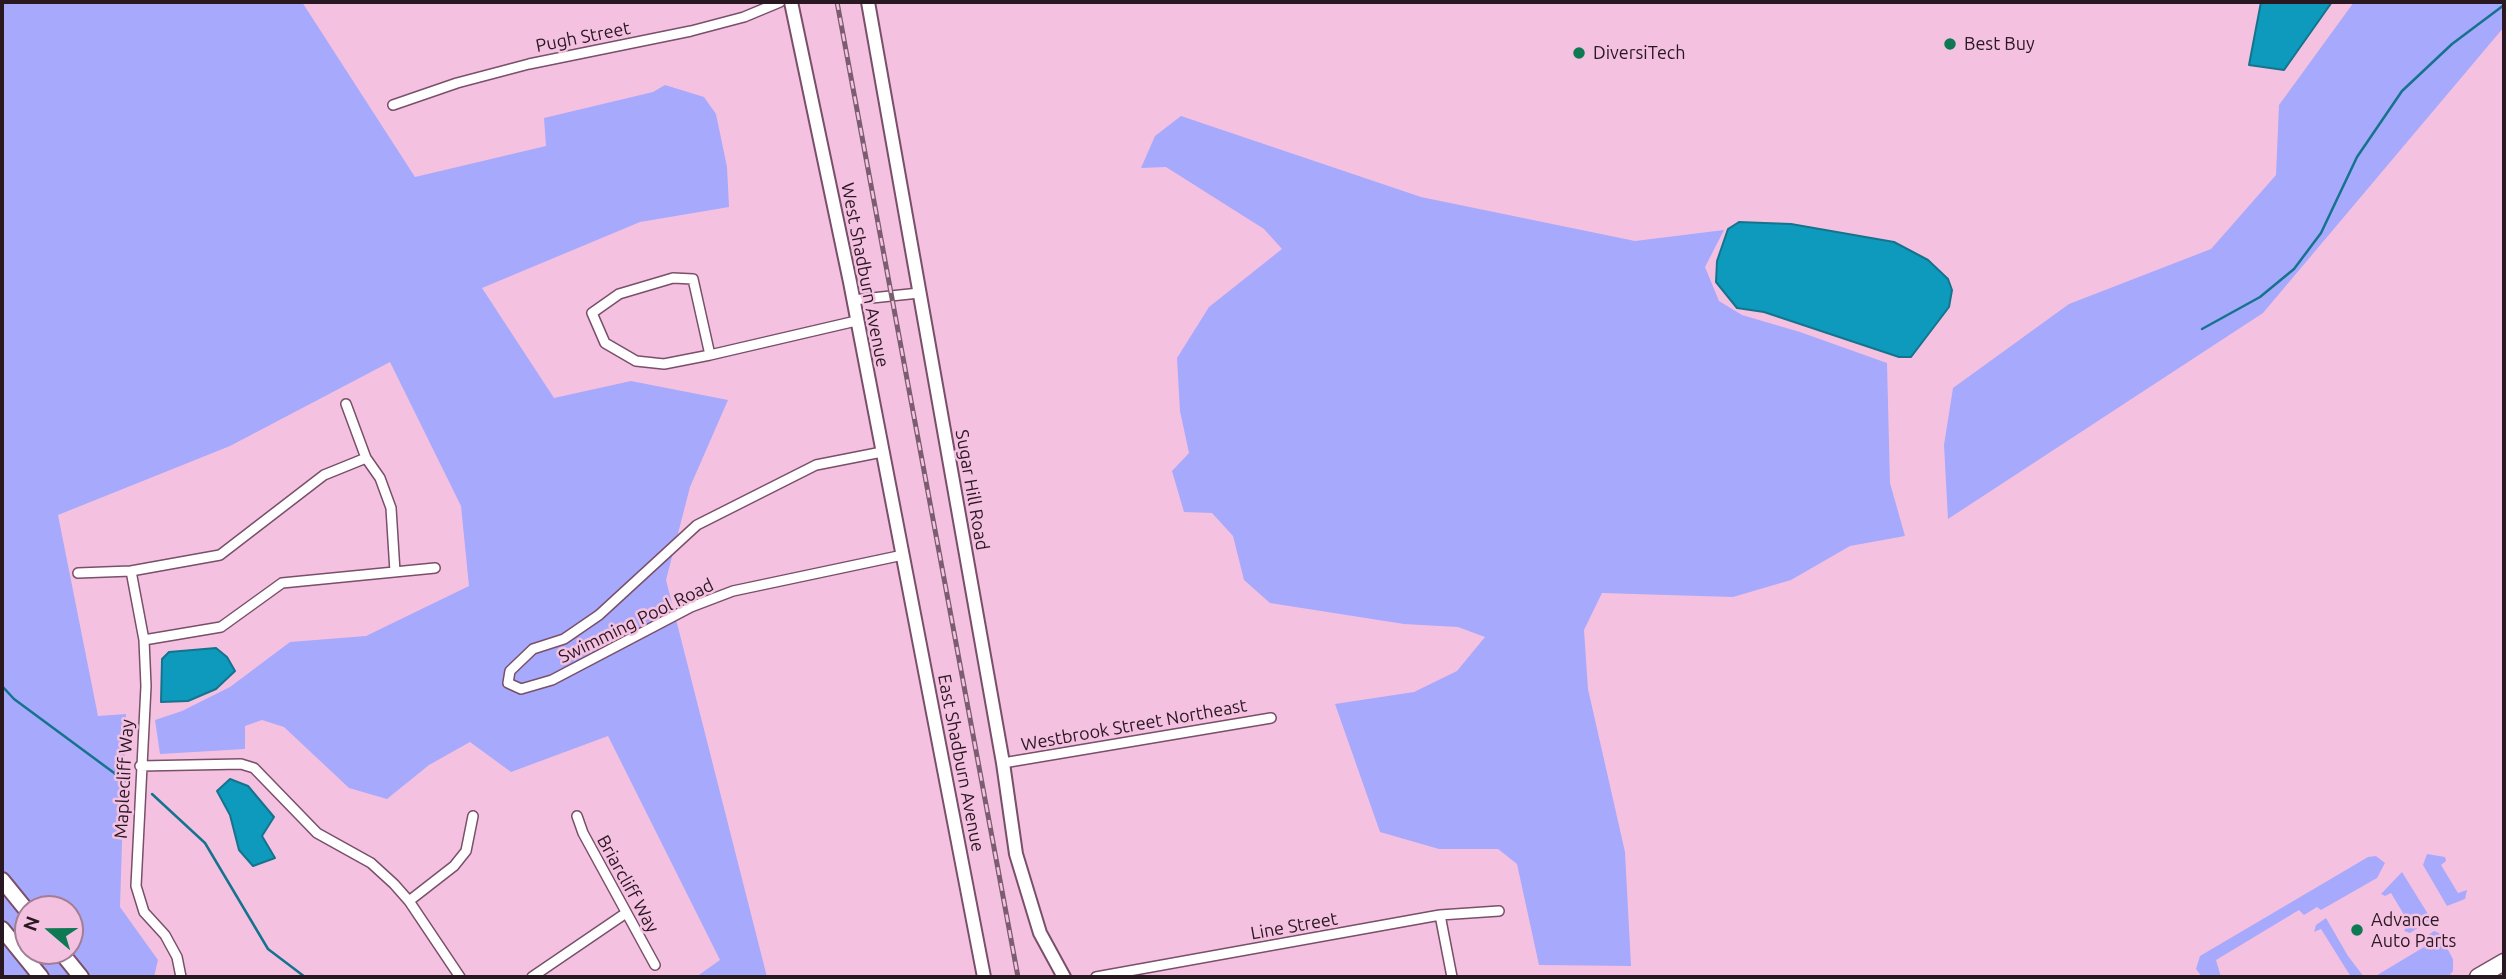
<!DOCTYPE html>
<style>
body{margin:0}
#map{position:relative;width:2506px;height:979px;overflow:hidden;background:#f4c2e0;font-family:Ubuntu,sans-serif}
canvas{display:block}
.frame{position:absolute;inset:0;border:4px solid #291722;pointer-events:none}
.north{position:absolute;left:14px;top:895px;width:70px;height:70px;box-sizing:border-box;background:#f4c2e0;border:2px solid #a37e94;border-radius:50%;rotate:290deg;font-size:19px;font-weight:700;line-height:28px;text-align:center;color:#291722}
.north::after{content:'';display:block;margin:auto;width:24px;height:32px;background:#0e7952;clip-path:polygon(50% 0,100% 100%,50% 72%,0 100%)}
</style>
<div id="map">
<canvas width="2506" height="979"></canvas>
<div class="frame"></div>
<div class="north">N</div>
</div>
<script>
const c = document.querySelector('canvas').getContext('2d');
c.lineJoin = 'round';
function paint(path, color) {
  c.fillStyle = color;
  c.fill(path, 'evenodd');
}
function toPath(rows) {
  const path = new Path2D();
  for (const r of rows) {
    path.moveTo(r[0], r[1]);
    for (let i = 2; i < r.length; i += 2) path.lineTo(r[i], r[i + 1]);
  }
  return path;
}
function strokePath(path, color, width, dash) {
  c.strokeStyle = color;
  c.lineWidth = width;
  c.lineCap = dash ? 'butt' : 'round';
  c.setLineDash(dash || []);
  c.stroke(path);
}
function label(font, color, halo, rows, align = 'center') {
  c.font = font + ' Ubuntu,sans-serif';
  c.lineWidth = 5;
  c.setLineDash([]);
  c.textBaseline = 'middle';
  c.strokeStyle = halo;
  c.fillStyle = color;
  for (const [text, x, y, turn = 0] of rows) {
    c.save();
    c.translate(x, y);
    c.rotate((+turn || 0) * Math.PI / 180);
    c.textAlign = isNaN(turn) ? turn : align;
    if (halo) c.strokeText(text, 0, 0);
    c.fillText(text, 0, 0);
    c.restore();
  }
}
paint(toPath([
 [2,2,302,2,415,177,546,146,544,118,653,92,665,85,704,97,716,114,727,167,729,207,640,222,482,288,554,398,631,381,728,400,690,487,666,580,767,977,696,977,720,960,608,736,511,772,470,742,429,765,387,799,349,788,284,727,262,720,245,726,245,749,160,754,155,720,182,711,230,687,290,642,366,636,469,586,461,506,390,362,230,446,58,515,98,716,126,714,120,907,158,960,154,977,2,977],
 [28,909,70,909,70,951,28,951],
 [2354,2,2504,2,2504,27,2263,313,1948,519,1944,445,1953,388,2069,304,2211,249,2276,175,2279,105],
 [1181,116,1421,197,1635,241,1724,230,1705,267,1719,301,1742,315,1800,332,1887,363,1890,483,1905,536,1850,546,1791,580,1733,597,1602,593,1584,630,1588,689,1625,852,1631,966,1539,965,1517,864,1498,849,1439,849,1380,832,1335,704,1414,692,1457,671,1485,637,1458,627,1404,624,1270,603,1244,580,1233,536,1212,513,1184,512,1172,471,1189,453,1180,411,1177,358,1209,307,1282,249,1264,229,1166,167,1141,168,1155,136],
 [2427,854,2445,857,2446,861,2441,865,2458,893,2467,890,2465,899,2447,906,2423,865],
 [2376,856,2385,863,2377,878,2321,910,2317,907,2304,915,2299,910,2216,960,2221,977,2202,977,2196,969,2200,956,2368,857],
 [2402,872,2431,919,2410,933,2404,931,2409,923,2391,893,2385,896,2381,894],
 [2326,918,2348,956,2364,977,2351,977,2321,929,2314,932,2316,925],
 [2434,931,2439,933,2453,959,2453,971,2449,976,2374,977,2424,947,2422,939]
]), '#a7a9fc');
const water = toPath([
 [2261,2,2332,2,2284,70,2249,65,2261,2],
 [1739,222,1791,224,1894,242,1928,260,1948,279,1952,290,1949,307,1911,357,1899,357,1764,312,1737,308,1716,282,1717,261,1728,229,1739,222],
 [216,648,227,657,235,671,216,689,188,701,161,702,162,659,169,652,216,648],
 [230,779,248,786,274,817,262,836,275,858,253,866,239,850,230,815,217,791,230,779]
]);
paint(water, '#0d9abd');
strokePath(water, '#15738e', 2);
strokePath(toPath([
 [2202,329,2260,297,2294,269,2321,233,2357,157,2402,91,2452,44,2504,5],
 [2,686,14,699,125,781],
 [152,794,205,843,268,949,305,977]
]), '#15738e', 2.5);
const street = toPath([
 [393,105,457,83,529,64,691,31,744,17,780,2],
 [673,278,693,279,710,355,664,364,636,361,605,343,592,313,619,294,673,278],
 [853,300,919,293],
 [710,355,856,321],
 [346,404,366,458,380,478,391,508,395,572],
 [882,452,816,465,697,525,599,615,564,639,533,649,510,671,508,683,521,689,552,680,691,607,733,591,903,555],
 [131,571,144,640,146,686,136,886,144,912,165,935,177,957,181,977],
 [78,573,131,571,220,555,324,475,366,458],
 [144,640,221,627,282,583,435,568],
 [1003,763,1271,718],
 [140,766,241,764,254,768,317,833,371,863,394,884,409,901,460,977],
 [577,816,583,833,655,965],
 [409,901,454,866,466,851,473,816],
 [1440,915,1452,977],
 [532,977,626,913],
 [1096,977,1440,915,1499,911]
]);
const secondary = toPath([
 [791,2,850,282,984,977],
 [868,2,1003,763,1016,854,1040,933,1064,977]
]);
const primary = toPath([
 [2,880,28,912],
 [2,929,41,977],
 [60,951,81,977]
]);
const highway = toPath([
 [2478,977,2504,962]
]);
strokePath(street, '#794f69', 12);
strokePath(secondary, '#794f69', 16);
strokePath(primary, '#794f69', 18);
strokePath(highway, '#794f69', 19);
strokePath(street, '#fff', 9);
strokePath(secondary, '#fff', 12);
strokePath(primary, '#fff', 14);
strokePath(highway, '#fff', 16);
const rail = toPath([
 [837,2,1018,977]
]);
strokePath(rail, '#7c5d70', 5);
strokePath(rail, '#f4c2e0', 2.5, [8]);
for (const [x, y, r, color] of [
 [1950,44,7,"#0e7952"],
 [1579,53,7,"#0e7952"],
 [2357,930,7,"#0e7952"]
]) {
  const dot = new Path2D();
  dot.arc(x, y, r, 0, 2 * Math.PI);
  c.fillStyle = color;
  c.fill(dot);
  strokePath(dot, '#f4c2e0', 2.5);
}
label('18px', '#291722', '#f4c2e0', [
 ["Pugh Street",583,37,-11],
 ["West Shadburn Avenue",865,275,79],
 ["Sugar Hill Road",972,490,80],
 ["Swimming Pool Road",636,621,-26],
 ["Westbrook Street Northeast",1134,725,-10],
 ["East Shadburn Avenue",961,763,79],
 ["Maplecliff Way",124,779,-87],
 ["Briarcliff Way",628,884,61],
 ["Line Street",1294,926,-10]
]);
label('18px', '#291722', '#f4c2e0', [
 ["Best Buy",1964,44],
 ["DiversiTech",1593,53],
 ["Advance",2371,920],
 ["Auto Parts",2371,941]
], 'left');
</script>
